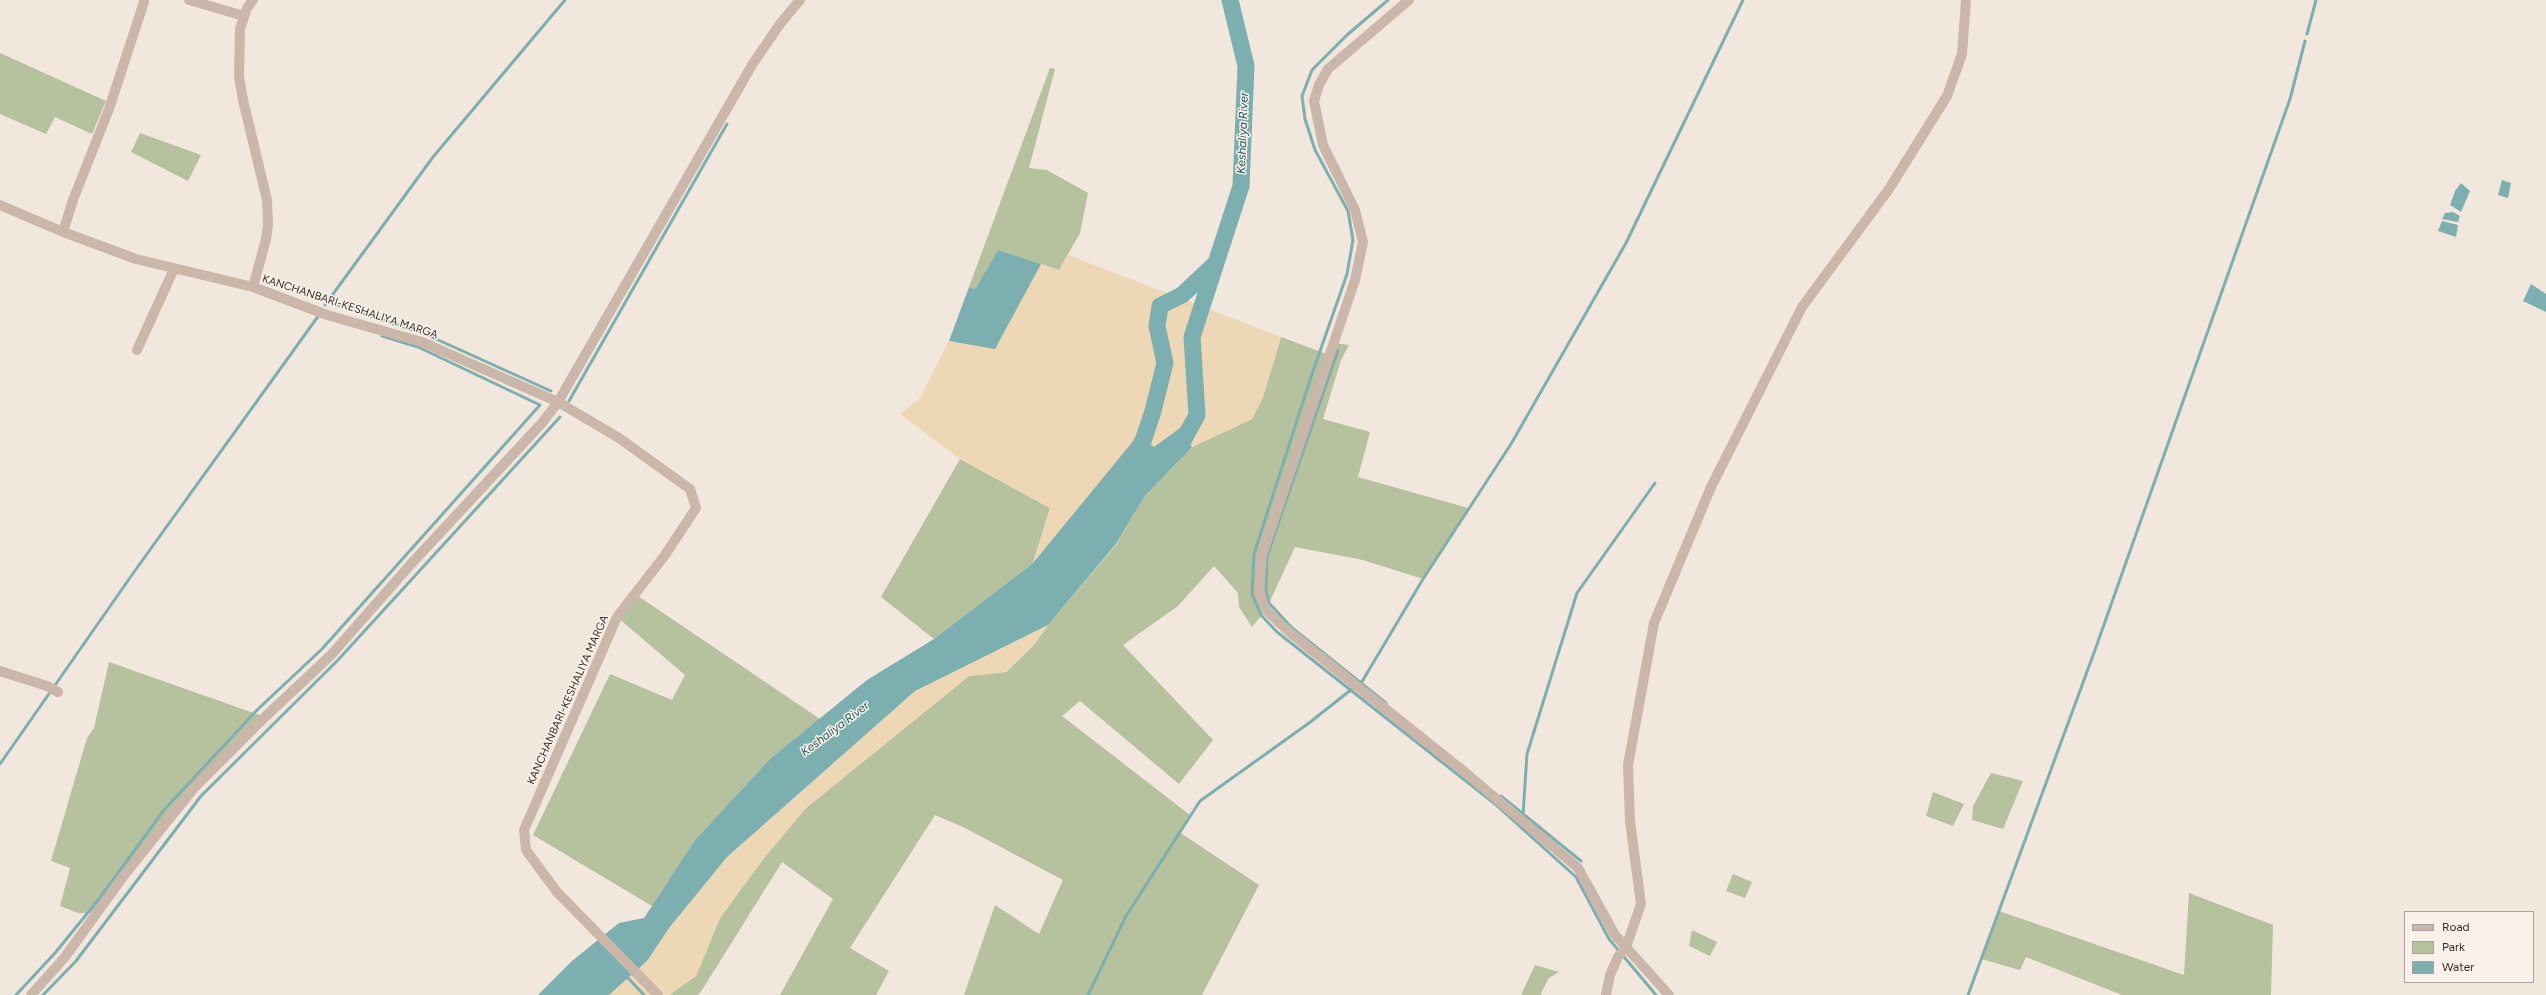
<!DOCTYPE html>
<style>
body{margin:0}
#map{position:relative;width:2546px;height:995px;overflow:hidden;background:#f2e7dd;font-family:Figtree,sans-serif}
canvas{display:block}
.legend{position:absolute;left:2404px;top:911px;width:130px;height:72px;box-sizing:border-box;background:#faf2ea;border:1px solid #aca39d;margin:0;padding:5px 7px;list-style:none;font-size:12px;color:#372d29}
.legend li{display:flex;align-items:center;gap:8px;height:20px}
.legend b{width:20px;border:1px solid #aca39d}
</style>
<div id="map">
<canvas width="2546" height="995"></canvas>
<ul class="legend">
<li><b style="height:5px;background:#cab7a9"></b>Road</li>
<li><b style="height:11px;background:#b6c19d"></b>Park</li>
<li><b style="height:11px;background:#7cafaf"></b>Water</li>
</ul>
</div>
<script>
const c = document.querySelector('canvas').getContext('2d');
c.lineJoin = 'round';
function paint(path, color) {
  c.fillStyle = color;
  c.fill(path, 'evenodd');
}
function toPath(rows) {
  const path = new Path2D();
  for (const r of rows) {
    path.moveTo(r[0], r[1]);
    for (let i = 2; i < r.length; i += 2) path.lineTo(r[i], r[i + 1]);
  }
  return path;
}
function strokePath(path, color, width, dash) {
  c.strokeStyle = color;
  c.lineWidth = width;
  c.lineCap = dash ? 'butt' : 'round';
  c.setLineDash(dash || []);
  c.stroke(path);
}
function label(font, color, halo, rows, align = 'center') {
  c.font = font + ' Figtree,sans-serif';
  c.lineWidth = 3;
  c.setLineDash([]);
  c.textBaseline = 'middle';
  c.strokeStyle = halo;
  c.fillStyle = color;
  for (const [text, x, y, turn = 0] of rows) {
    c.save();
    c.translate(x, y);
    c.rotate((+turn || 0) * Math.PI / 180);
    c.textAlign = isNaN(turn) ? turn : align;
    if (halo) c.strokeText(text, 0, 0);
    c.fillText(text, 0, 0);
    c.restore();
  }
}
paint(toPath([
 [0,53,106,101,92,134,55,117,46,134,0,114],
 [1050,68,1055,69,1029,168,1047,170,1088,193,1080,233,1059,270,998,250,975,289,969,287],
 [140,133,201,155,188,181,131,152],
 [1281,337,1329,355,1334,343,1349,345,1341,360,1323,419,1370,432,1358,477,1468,508,1423,579,1363,560,1295,547,1266,610,1252,627,1239,607,1238,593,1214,566,1178,606,1123,645,1213,740,1179,784,1080,701,1062,716,1190,815,1179,832,1259,885,1202,995,964,995,995,905,1039,934,1063,880,963,827,935,815,850,948,889,971,876,995,780,995,833,899,782,862,702,990,698,995,669,995,696,976,720,918,764,858,806,808,969,676,1006,672,1033,646,1048,625,1116,545,1145,496,1192,447,1252,419,1263,397],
 [960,459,1050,508,1033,563,934,639,881,597],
 [635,594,820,719,770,759,695,840,652,906,533,835,610,674,672,700,685,675,617,617],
 [109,662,265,717,194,788,97,913,78,913,60,906,70,868,51,861,87,738,94,728],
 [1991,773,2023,781,2003,829,1972,820,1973,806],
 [1933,792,1964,804,1953,826,1926,816],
 [1733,874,1752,882,1745,898,1726,891],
 [2189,893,2273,925,2271,995,2122,995,2026,957,2020,970,1981,959,1999,911,2184,975],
 [1692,930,1717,942,1710,956,1689,946],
 [1535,965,1559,972,1549,978,1541,993,1542,995,1521,995]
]), '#b6c19d');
paint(toPath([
 [1068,255,1281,337,1263,397,1252,419,1192,447,1180,429,1154,447,1139,435,1033,563,1050,508,960,459,900,414,920,398,949,341,995,348,1041,264,1059,270],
 [1048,625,1033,646,1005,672,969,676,806,808,764,858,720,918,696,976,669,995,609,995,647,961,669,928,727,857,915,691]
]), '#edd7b4');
paint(toPath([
 [2502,180,2511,183,2508,198,2498,195],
 [2461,183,2470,191,2461,212,2450,205,2455,191],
 [2453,212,2460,216,2458,222,2442,219,2445,213],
 [2442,221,2458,225,2456,237,2438,231],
 [998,250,1041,264,995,349,949,341,969,287,975,289],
 [2531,284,2546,294,2546,312,2523,301],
 [1180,428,1192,447,1145,496,1116,544,1048,625,915,691,727,857,669,928,647,961,609,995,538,995,572,961,619,923,644,918,695,840,770,759,867,680,934,639,1033,563,1139,434,1154,447]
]), '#7cafaf');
strokePath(toPath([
 [1388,0,1347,35,1312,70,1302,96,1305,119,1315,150,1348,211,1353,240,1347,274,1311,377,1254,554,1252,594,1261,615,1277,632,1495,804,1576,877,1609,939,1656,995],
 [2307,34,2316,0],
 [325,305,433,157,565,0],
 [338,305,425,334,551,391],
 [1338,350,1267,556,1266,591,1269,603,1291,627,1386,703],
 [569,401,727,124],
 [1360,685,1423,579,1511,444,1626,243,1743,0],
 [0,764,134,572,319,315],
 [1501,796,1581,861],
 [1523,815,1527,754,1577,593,1655,483],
 [628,978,644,995],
 [16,995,55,953,99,899,164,810,257,710,322,649,540,405,418,347,382,336],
 [43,995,76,961,201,796,338,660,560,417],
 [1088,995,1126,916,1200,801,1309,723,1352,689],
 [1968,995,2095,650,2290,99,2305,41]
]), '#7cafaf', 3);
strokePath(toPath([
 [1171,455,1178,450,1197,415,1192,337,1241,186,1246,66,1230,0],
 [1132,459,1143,441,1153,411,1165,363,1157,326,1160,306,1182,295,1214,265]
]), '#7cafaf', 17);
strokePath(toPath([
 [189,0,244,16],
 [253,0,247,8,240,29,239,76,243,100,267,200,268,225,266,239,253,287],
 [1409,0,1328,69,1319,85,1314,101,1323,145,1355,210,1363,242,1355,280,1262,555,1259,592,1266,610,1288,631,1467,774,1578,868,1615,935,1669,995],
 [0,205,63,232,136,259,253,287,327,315,422,342,558,402,619,438,690,489,696,508,665,555,617,617,524,830,526,850,557,892,658,995],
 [63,232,73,200,109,109,144,2],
 [137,350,174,269],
 [0,671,47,686,58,692],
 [31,995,65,957,122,878,194,788,265,717,331,655,411,564,542,423,558,402,752,65,780,24,800,0],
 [1606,995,1610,975,1618,957,1626,947,1641,904,1630,821,1628,765,1654,623,1711,487,1802,307,1889,189,1947,96,1962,54,1966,0]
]), '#cab7a9', 10);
label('11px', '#372d29', '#faf2ea', [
 ["KANCHANBARI-KESHALIYA MARGA",350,307,18],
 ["KANCHANBARI-KESHALIYA MARGA",568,700,-66]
]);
label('italic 12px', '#1e5759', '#faf2ea', [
 ["Keshaliya River",1243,133,-88],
 ["Keshaliya River",835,729,-37]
]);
</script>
